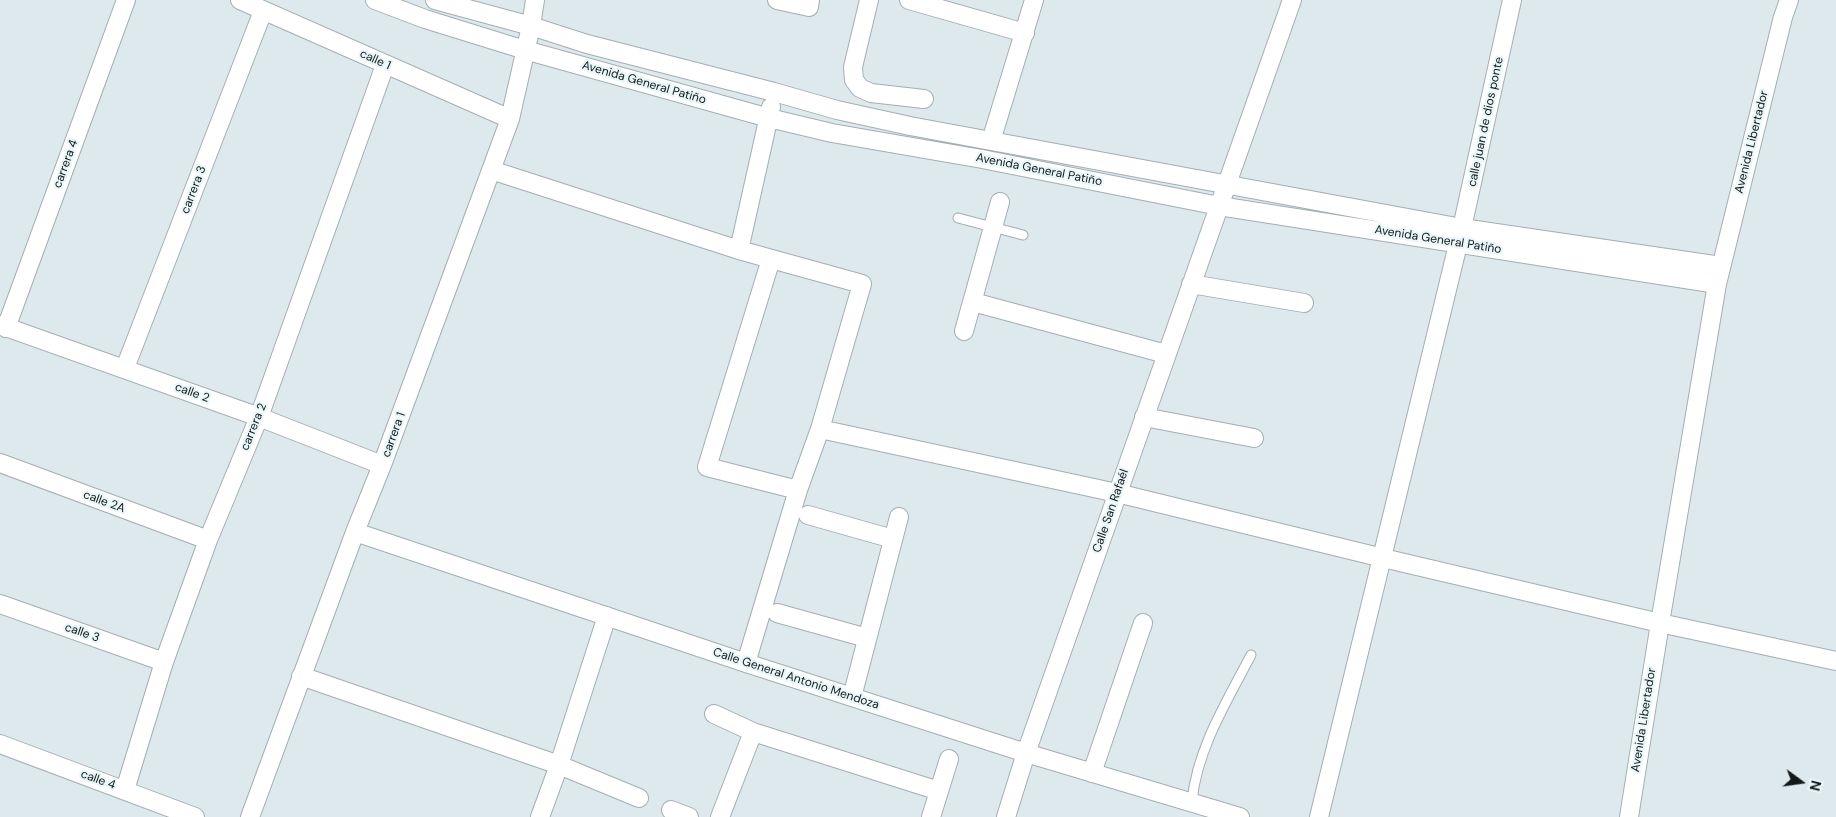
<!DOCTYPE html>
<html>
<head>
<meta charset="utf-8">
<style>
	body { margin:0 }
	#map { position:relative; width:1836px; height:817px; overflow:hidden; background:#dde9ed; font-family:"DM Sans",sans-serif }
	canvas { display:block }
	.north { position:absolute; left:1776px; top:757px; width:50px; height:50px; -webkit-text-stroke:4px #eaf7fa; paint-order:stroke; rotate:104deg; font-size:14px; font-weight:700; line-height:20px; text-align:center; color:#131819 }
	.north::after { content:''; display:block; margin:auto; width:18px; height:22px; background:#131819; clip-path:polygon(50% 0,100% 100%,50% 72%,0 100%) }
</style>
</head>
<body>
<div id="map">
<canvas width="1836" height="817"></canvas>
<div class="north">N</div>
</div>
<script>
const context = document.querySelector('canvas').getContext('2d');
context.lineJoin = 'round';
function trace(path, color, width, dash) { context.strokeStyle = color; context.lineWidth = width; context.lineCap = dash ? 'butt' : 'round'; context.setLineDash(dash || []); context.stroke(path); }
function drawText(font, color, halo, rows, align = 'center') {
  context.font = font + ' "DM Sans",sans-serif'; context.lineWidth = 4.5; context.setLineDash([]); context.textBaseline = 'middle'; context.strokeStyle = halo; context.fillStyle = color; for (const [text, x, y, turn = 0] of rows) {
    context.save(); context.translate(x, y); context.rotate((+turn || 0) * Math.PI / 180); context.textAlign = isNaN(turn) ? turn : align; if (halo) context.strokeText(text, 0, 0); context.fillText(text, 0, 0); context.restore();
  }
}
const service = new Path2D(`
	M958 218 1023 235
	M1192 801C1197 749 1227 701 1251 655`);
const minor = new Path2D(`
	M240 0 510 119
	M375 0 425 19 525 50 769 118 832 133 982 159 1219 206 1717 284
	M435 0 531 26 587 44 774 92 837 110 910 126 1462 228 1721 266
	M777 0 809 7 810 0
	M869 0 853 67 854 80 860 88 871 93 924 99
	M909 0 1025 33
	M991 141 1034 0
	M491 170 739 250 862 284 820 429 798 490 746 663
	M739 250 771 107
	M771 259 707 467 798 490
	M1191 284 1304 303
	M973 302 1166 354
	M0 325 259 417 382 465
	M6 328 126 0
	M964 331 1000 202
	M125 368 263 11
	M1144 417 1254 438
	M820 429 1117 493 1383 558 1660 623 1836 661
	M0 463 208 540
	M808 515 893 539
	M355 532 746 663 1026 753 1240 817
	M0 604 164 662
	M777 613 867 638
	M301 676 559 765 639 798
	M852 697 899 517
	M714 714 753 732
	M0 744 195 817
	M1092 773 1143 623
	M125 790 164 662 208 540 259 417 385 65
	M671 810 689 817
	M250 817 355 532 382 465 510 119 531 26 535 0
	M540 817 559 765 607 616
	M720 817 753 732 939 791
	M931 817 949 759
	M1006 817 1026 753 1292 0
	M1319 817 1462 228 1512 0
	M1629 817 1660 623 1717 284 1783 17 1789 0`);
const streetNames = [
	["calle 1",375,60,24],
	["Avenida General Patiño",644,83,16],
	["calle juan de dios ponte",1486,122,-78],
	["Avenida Libertador",1752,142,-76],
	["carrera 4",66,164,-70],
	["Avenida General Patiño",1039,170,11],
	["carrera 3",194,190,-69],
	["Avenida General Patiño",1438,240,9],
	["calle 2",192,393,20],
	["carrera 2",254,427,-68],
	["carrera 1",394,435,-70],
	["calle 2A",104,502,20],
	["Calle San Rafaél",1111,511,-71],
	["calle 3",82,633,19],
	["Calle General Antonio Mendoza",796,679,18],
	["Avenida Libertador",1644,720,-81],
	["calle 4",98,780,20]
];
trace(service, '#a3afb3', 11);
trace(minor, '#a3afb3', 20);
trace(service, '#fff', 9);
trace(minor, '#fff', 18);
drawText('12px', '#131819', '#eaf7fa', streetNames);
</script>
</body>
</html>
